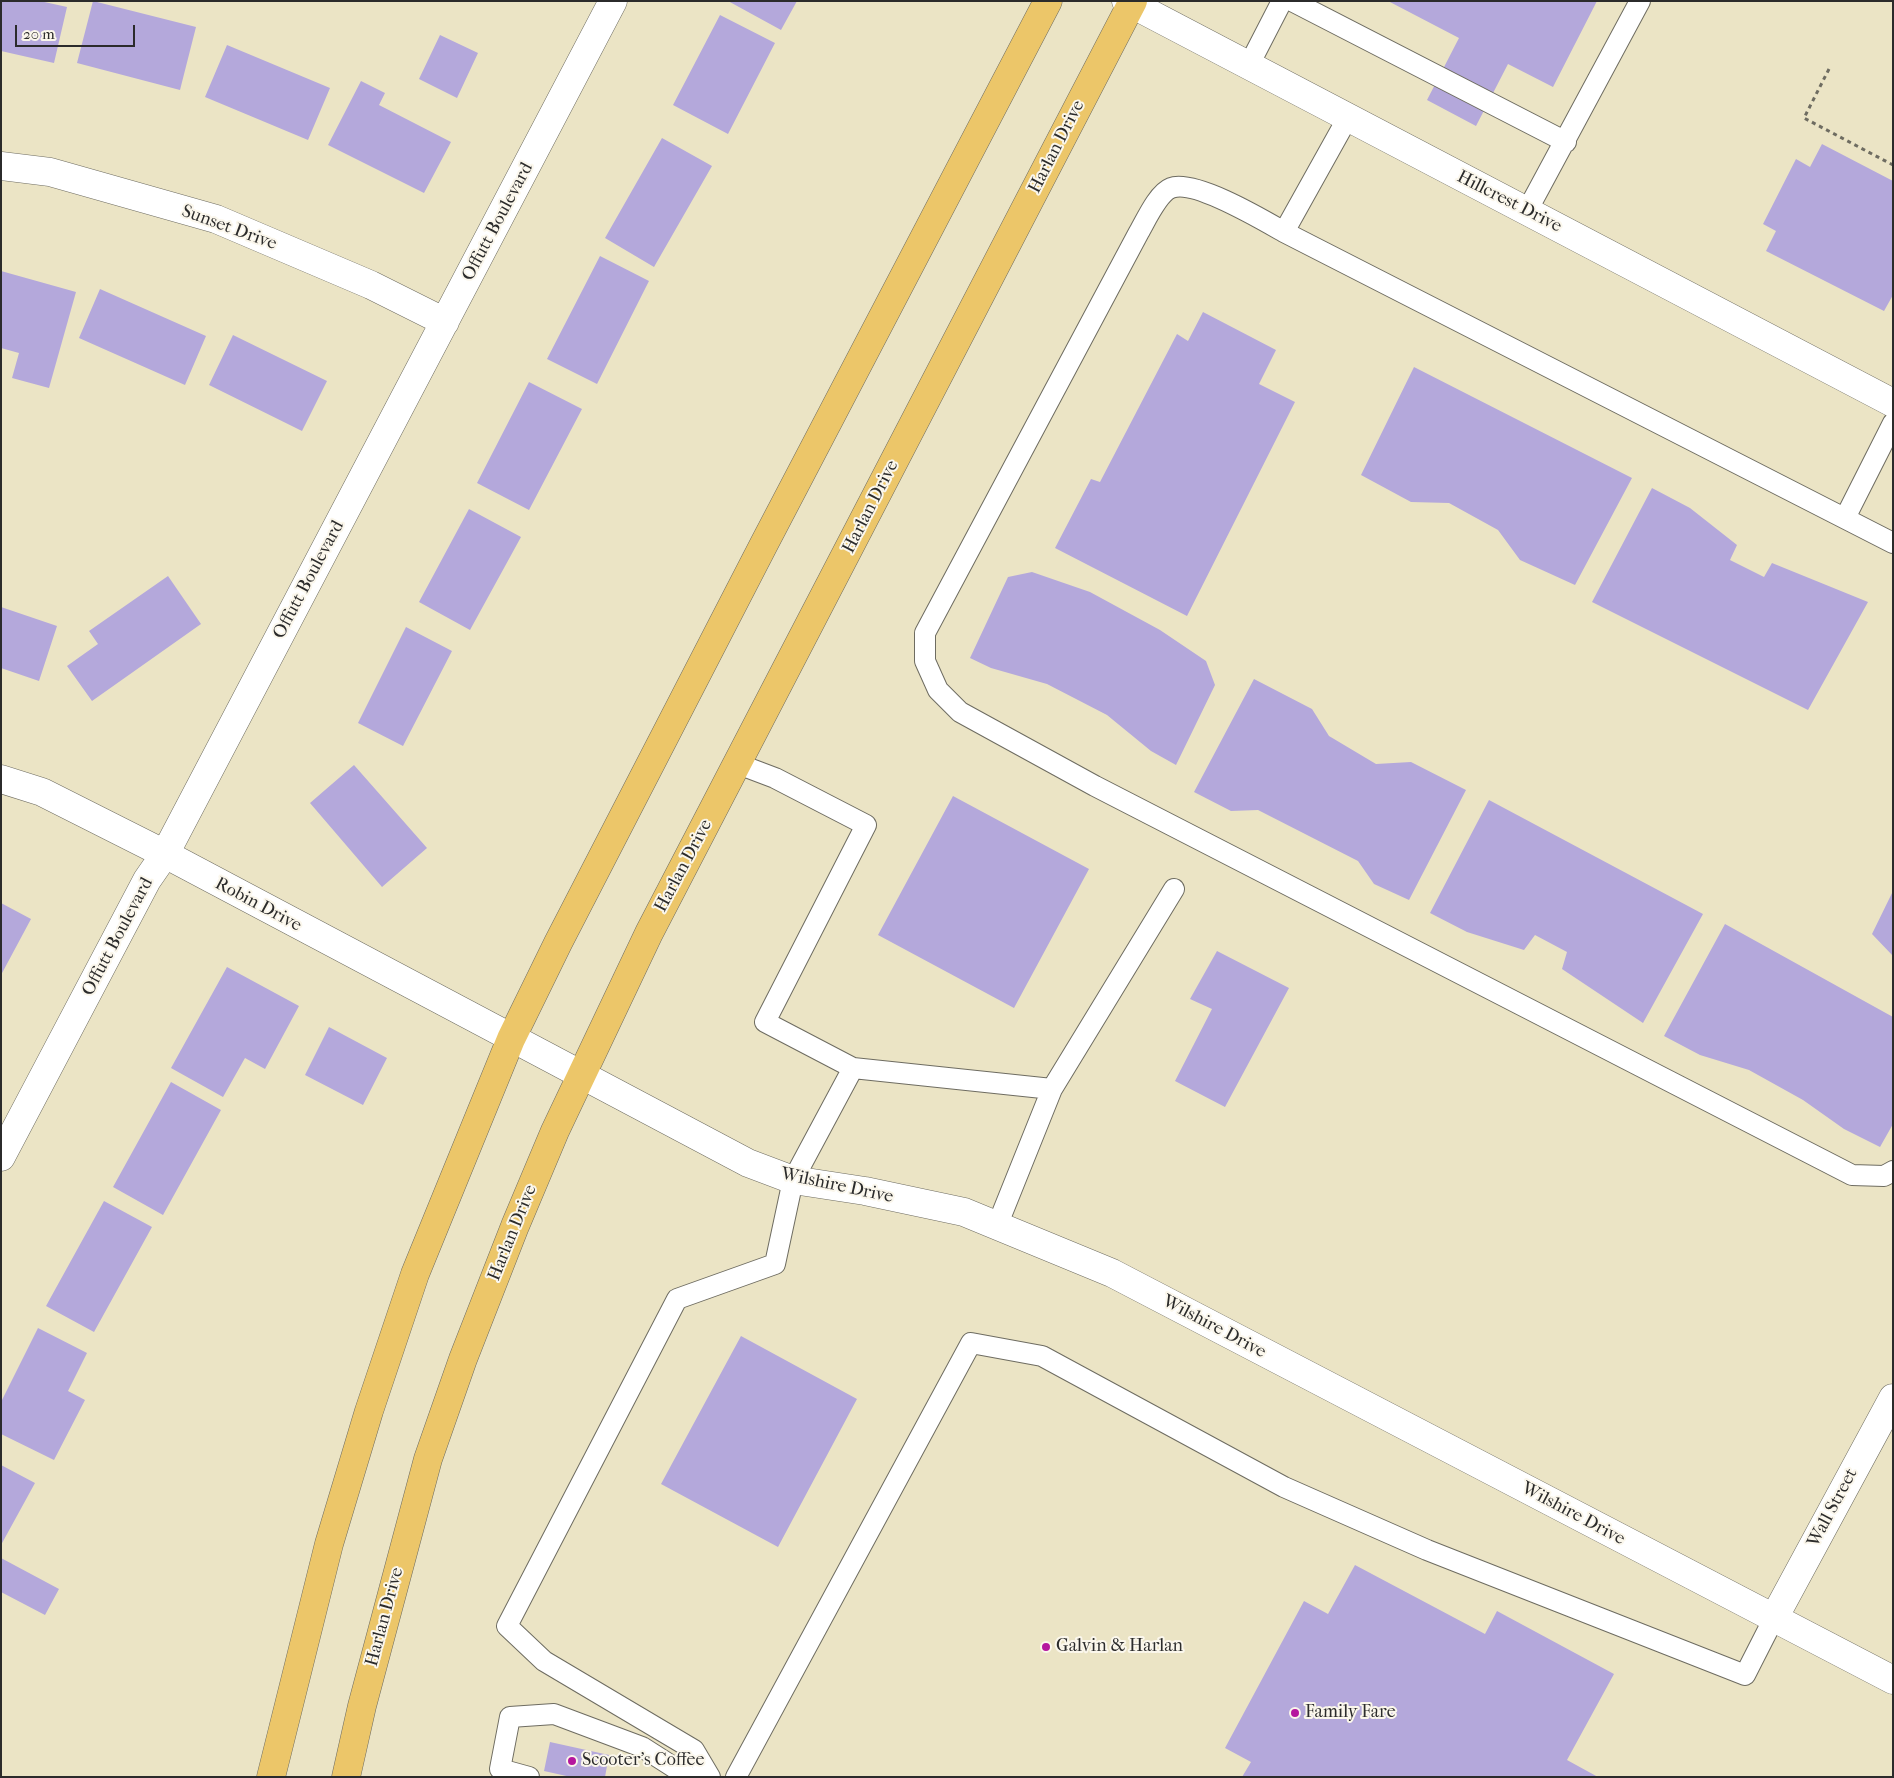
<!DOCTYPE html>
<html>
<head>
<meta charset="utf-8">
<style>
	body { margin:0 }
	#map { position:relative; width:1894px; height:1778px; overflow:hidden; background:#ebe4c5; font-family:"IM FELL French Canon",serif }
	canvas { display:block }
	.frame { position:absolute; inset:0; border:2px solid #2b2b2b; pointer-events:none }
	.scale { position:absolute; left:15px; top:25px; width:120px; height:22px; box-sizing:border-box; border:2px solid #2b2b2b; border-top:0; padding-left:6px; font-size:15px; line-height:18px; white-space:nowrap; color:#2b2b2b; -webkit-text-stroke:4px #fbf7ec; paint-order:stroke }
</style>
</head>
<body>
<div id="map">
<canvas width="1894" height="1778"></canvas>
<div class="frame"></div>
<div class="scale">20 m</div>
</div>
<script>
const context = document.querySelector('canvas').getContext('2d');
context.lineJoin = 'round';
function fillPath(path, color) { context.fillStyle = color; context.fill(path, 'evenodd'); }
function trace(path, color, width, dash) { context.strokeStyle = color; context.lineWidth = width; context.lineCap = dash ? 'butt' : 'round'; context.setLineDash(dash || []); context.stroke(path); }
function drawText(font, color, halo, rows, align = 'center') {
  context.font = font + ' "IM FELL French Canon",serif'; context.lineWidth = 4; context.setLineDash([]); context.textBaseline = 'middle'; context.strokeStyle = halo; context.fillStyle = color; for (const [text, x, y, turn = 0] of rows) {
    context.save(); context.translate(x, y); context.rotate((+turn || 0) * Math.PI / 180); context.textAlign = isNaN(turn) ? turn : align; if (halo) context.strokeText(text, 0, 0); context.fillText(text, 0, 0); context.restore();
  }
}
const building = new Path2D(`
	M1 1H40L67 7 54 63 1 51Z
	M93 1 196 27 180 90 77 63Z
	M728 1H797L781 30Z
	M1388 1H1597L1553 87 1508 64 1476 126 1427 100 1459 38Z
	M720 15 775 43 728 134 673 105Z
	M440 35 478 53 457 98 419 79Z
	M227 45 330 88 308 140 205 97Z
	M361 81 385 93 379 105 451 142 424 193 328 145Z
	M662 138 712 166 654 267 605 238Z
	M1822 144 1893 181V295L1884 311 1766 251 1776 231 1763 224 1796 159 1810 167Z
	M600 256 649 281 597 384 547 359Z
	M1 271 76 292 49 388 12 378 19 353 1 348Z
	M100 289 206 336 185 385 79 338Z
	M1203 312 1276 350 1259 384 1295 402 1187 616 1055 548 1091 479 1100 482 1177 334 1188 341Z
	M233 335 327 381 302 431 209 385Z
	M1414 367 1632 478 1575 585 1520 560 1498 530 1449 503 1411 502 1361 475Z
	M529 382 582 409 529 510 477 483Z
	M1652 488 1690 508 1737 545 1730 560 1764 577 1772 563 1868 602 1808 710 1592 602Z
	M469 509 521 537 470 630 419 602Z
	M1032 572 1090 592 1160 630 1206 661 1215 685 1176 765 1151 751 1107 715 1047 684 991 668 970 658 1008 577Z
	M168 576 201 624 92 701 67 666 98 644 89 631Z
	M1 607 57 626 39 681 1 668Z
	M406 627 452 651 403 746 358 723Z
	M1254 679 1312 709 1329 736 1376 764 1411 762 1466 790 1409 900 1374 884 1358 861 1258 810 1231 811 1194 792Z
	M354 765 427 848 382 887 310 803Z
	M953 796 1089 869 1014 1008 878 935Z
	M1489 800 1703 914 1643 1023 1562 969 1567 952 1535 935 1524 950 1467 932 1430 913Z
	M1893 891V956L1872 934Z
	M1 903 31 919 1 975Z
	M1725 924 1893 1017V1124L1880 1147 1844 1129 1803 1100 1749 1070 1700 1055 1664 1036Z
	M1217 951 1289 988 1225 1107 1175 1081 1212 1009 1190 999Z
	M227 967 299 1006 265 1069 245 1058 223 1097 171 1068Z
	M329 1027 387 1058 363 1105 305 1075Z
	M171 1082 221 1110 163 1215 113 1187Z
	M104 1201 152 1227 94 1332 46 1306Z
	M38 1328 87 1353 68 1391 85 1400 54 1460 1 1434V1402Z
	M741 1336 857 1399 778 1547 661 1484Z
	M1 1465 35 1483 1 1545Z
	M1 1558 59 1589 45 1615 1 1592Z
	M1355 1565 1485 1634 1497 1611 1614 1674 1567 1760 1598 1777H1242L1251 1762 1225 1748 1304 1601 1328 1614Z
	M550 1742 609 1755 605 1777H571L544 1771Z`);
const path = new Path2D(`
	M1829 69 1804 118 1893 165`);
const service = new Path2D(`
	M1292 1 1566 142
	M1249 65 1282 1
	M1527 211 1640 1
	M1284 232 1347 119
	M1845 518 1893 423
	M1893 543 1284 232C1263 220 1194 179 1171 188 1158 193 1146 220 1139 232L925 633V661L938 690 960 712 1095 786 1852 1175 1884 1176 1893 1171
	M853 1068 1052 1089 997 1226
	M1052 1089 1174 889
	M529 1777 500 1769 510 1717 554 1714 642 1747 689 1777
	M710 1777 694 1750 544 1661 507 1626 677 1299 775 1264 793 1180 853 1068 765 1022 866 825 775 778 738 764
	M736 1777 971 1343 1042 1356 1284 1487 1427 1550 1745 1675 1774 1618`);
const minor = new Path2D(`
	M1126 1 1893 403
	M1 166 50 172 216 219 371 285 445 322
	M1 779 42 792 165 854 748 1163 793 1180 865 1191 964 1212 1112 1273 1893 1680
	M1 1157 147 880 165 854 613 1
	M1774 1618 1893 1398`);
const primary = new Path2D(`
	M271 1777 329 1544 369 1411 415 1274 511 1039 558 943 764 544 1048 1
	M346 1777 362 1706 428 1459 463 1359 515 1226 555 1131 649 933 1133 1`);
const markers = [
	[1046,1647,5,"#b5179e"],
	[1295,1713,5,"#b5179e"],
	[572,1761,5,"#b5179e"]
];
const streetNames = [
	["Harlan Drive",1057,147,-63],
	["Hillcrest Drive",1509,202,27],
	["Offutt Boulevard",498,222,-62],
	["Sunset Drive",229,228,20],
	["Harlan Drive",871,507,-63],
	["Offutt Boulevard",309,580,-62],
	["Harlan Drive",684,866,-62],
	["Robin Drive",258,905,28],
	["Offutt Boulevard",118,937,-62],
	["Wilshire Drive",837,1186,12],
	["Harlan Drive",513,1233,-68],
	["Wilshire Drive",1214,1327,28],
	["Wall Street",1833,1508,-62],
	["Wilshire Drive",1573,1514,28],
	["Harlan Drive",385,1617,-75]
];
const poiNames = [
	["Galvin & Harlan",1056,1647],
	["Family Fare",1305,1713],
	["Scooter's Coffee",582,1761]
];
fillPath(building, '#b4a8db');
trace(service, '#6e6c61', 22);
trace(minor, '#6e6c61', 29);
trace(primary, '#6e6c61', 29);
trace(path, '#6e6c61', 3, [4, 4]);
trace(service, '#fff', 20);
trace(minor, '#fff', 28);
trace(primary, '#ecc669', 28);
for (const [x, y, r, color] of markers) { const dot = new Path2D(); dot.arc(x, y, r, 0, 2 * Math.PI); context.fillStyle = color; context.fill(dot); trace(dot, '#fbf7ec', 2); }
drawText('18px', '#2b2b2b', '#fbf7ec', streetNames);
drawText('18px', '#2b2b2b', '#fbf7ec', poiNames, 'left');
</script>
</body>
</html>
